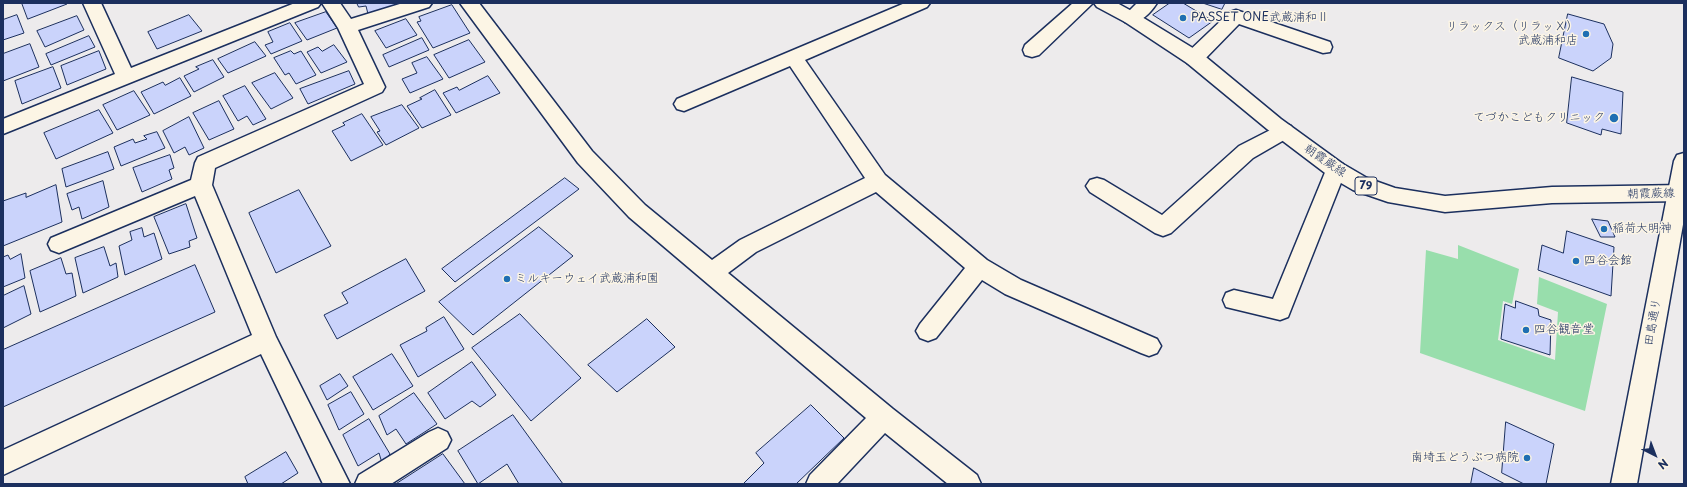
<!DOCTYPE html>
<html>
<head>
<meta charset="utf-8">
<style>
	body { margin:0 }
	#map { position:relative; width:1687px; height:487px; overflow:hidden; background:#edebec; font-family:"Playpen Sans",sans-serif }
	canvas { display:block }
	.frame { position:absolute; inset:0; border:4px solid #1b2f5e; pointer-events:none }
	.north { position:absolute; left:1635px; top:435px; width:40px; height:40px; -webkit-text-stroke:3px #fcf5e5; paint-order:stroke; rotate:138deg; font-size:11px; font-weight:700; line-height:16px; text-align:center; color:#1b2f5e }
	.north::after { content:''; display:block; margin:auto; width:14px; height:18px; background:#1b2f5e; clip-path:polygon(50% 0,100% 100%,50% 72%,0 100%) }
</style>
</head>
<body>
<div id="map">
<canvas width="1687" height="487"></canvas>
<div class="frame"></div>
<div class="north">N</div>
</div>
<script>
const context = document.querySelector('canvas').getContext('2d');
context.lineJoin = 'round';
function fillPath(path, color) { context.fillStyle = color; context.fill(path, 'evenodd'); }
function trace(path, color, width, dash) { context.strokeStyle = color; context.lineWidth = width; context.lineCap = dash ? 'butt' : 'round'; context.setLineDash(dash || []); context.stroke(path); }
function drawText(font, color, halo, rows, align = 'center') {
  context.font = font + ' "Playpen Sans","Klee One",sans-serif'; context.lineWidth = 3; context.setLineDash([]); context.textBaseline = 'middle'; context.strokeStyle = halo; context.fillStyle = color; for (const [text, x, y, turn = 0] of rows) {
    context.save(); context.translate(x, y); context.rotate((+turn || 0) * Math.PI / 180); context.textAlign = isNaN(turn) ? turn : align; if (halo) context.strokeText(text, 0, 0); context.fillText(text, 0, 0); context.restore();
  }
}
const green = new Path2D(`
	M1458 245 1519 269 1512 304 1503 301 1498 340 1555 360 1558 312 1537 304 1539 277 1607 304 1585 411 1420 353 1426 250 1458 259Z`);
const building = new Path2D(`
	M22 3H67V4L28 19Z
	M357 3H399V5L368 14 366 6 359 7Z
	M1170 3H1183L1213 21 1189 38 1153 15Z
	M1203 3H1225L1222 9Z
	M452 5 470 33 433 48 417 22 421 21 419 17Z
	M326 12 337 28 307 40 295 23Z
	M1568 14 1604 24 1613 44 1611 58 1593 71 1559 58Z
	M17 15 24 33 3 40V20Z
	M189 15 202 31 157 49 148 32Z
	M77 16 84 30 45 47 37 31Z
	M406 19 417 35 386 48 375 31Z
	M290 23 302 41 271 54 265 45 273 42 268 32Z
	M89 36 95 47 51 65 46 54Z
	M422 38 429 50 389 67 383 55Z
	M469 40 485 62 449 78 434 55Z
	M255 42 266 56 228 73 218 59Z
	M30 44 39 67 3 81V54Z
	M334 45 347 62 321 73 307 52 318 47 322 51Z
	M99 51 106 69 67 85 61 66Z
	M291 51 294 54 301 51 316 75 296 84 289 73 285 75 274 58Z
	M427 57 443 79 410 93 402 79 417 73 412 63Z
	M213 60 224 77 194 92 184 76 199 69 196 67Z
	M53 67 61 88 22 104 15 81Z
	M349 71 355 84 308 104 300 89Z
	M275 73 293 98 271 109 252 83Z
	M488 76 500 93 456 113 443 93 457 87 459 90Z
	M1572 77 1623 92 1621 134 1602 129 1601 135 1567 123Z
	M180 78 191 96 154 114 141 92 163 82 165 85Z
	M245 86 266 119 253 125 247 116 238 121 223 96Z
	M435 90 451 115 422 128 407 106 422 99 420 98Z
	M134 91 150 115 117 130 103 105Z
	M219 101 234 129 209 140 193 113Z
	M402 105 419 128 386 145 377 132 380 131 371 117Z
	M99 110 113 133 56 159 44 133Z
	M362 114 383 145 351 161 332 131 345 125 343 123Z
	M189 117 204 148 189 155 185 147 174 153 163 131Z
	M157 132 165 148 121 166 114 147 133 139 135 143 147 139 144 136Z
	M108 152 114 169 66 187 62 169Z
	M170 155 174 168 169 170 172 179 142 192 133 168Z
	M565 178 579 189 455 282 442 269Z
	M103 181 109 207 82 219 79 207 72 210 67 194Z
	M56 185 62 222 3 246V201L26 193V197Z
	M299 190 331 246 276 273 249 213Z
	M186 204 197 238 189 241 190 247 169 254 154 217Z
	M1592 219 1608 221 1615 237H1601Z
	M539 227 573 256 473 335 439 302Z
	M142 228 144 237 154 233 162 259 125 275 119 246 132 240 130 232Z
	M1567 231 1614 247 1611 296 1538 270 1542 245 1563 253Z
	M104 247 110 266 116 263 118 277 83 293 75 258Z
	M21 254 25 278 3 287V257L8 255 10 259Z
	M61 258 66 274 72 273 76 296 40 312 30 271Z
	M406 259 425 291 337 339 324 315 348 303 342 293Z
	M195 265 215 312 3 407V350Z
	M24 286 31 314 3 328V296Z
	M1516 301 1538 309 1539 316 1551 320 1550 355 1501 339 1505 304 1515 308Z
	M520 314 581 378 531 421 472 348Z
	M444 317 464 349 418 377 400 345 427 331 426 328Z
	M647 319 675 347 617 392 588 365Z
	M392 354 413 386 373 410 353 377Z
	M472 362 496 395 480 407 472 401 445 419 428 393Z
	M340 374 348 386 327 400 320 386Z
	M351 392 364 414 339 430 328 405Z
	M414 393 437 424 406 444 396 429 387 435 379 416Z
	M811 405 844 438 796 484H743L764 463 756 453Z
	M513 415 563 484H519L507 464 478 484 458 451Z
	M369 419 390 454 382 463 379 453 358 466 343 435Z
	M1506 422 1554 444 1546 484H1524L1502 473Z
	M286 452 298 473 281 484H248L245 477Z
	M443 454 465 484H396Z
	M1474 468 1505 484H1471Z`);
const minor = new Path2D(`
	M83 3H101L131 68 295 3H321L318 7 3 134V119L115 74Z
	M322 3H340L351 19 403 3H432L429 7 358 30 385 87 382 92 215 168 212 185 276 337 350 484H323L261 354 3 475V450L252 335 195 196 59 253 51 250 48 244 51 238 191 180 195 163 198 157 364 84 338 28Z
	M460 3H479L592 151 645 205 712 260 740 240 865 178 790 66 684 111 677 109 674 104 677 99 905 3H930L927 7 805 60 885 175 987 260 1021 280 1157 339 1161 346 1157 353 1149 356 1141 353 1005 294 982 280 936 338 928 341 920 338 916 331 920 324 965 268 876 192 756 252 728 273 893 409 977 475 981 484H948L885 433 837 484H806L810 475 866 418 629 217 578 163Z
	M1073 3H1093L1039 55 1032 57 1025 55 1023 50 1025 45Z
	M1137 3H1157C1150 14 1138 26 1125 22L1122 18Z
	M1236 10 1330 42 1332 47 1330 52 1323 53 1239 24 1201 63 1194 65 1187 63 1185 58 1187 53 1230 12Z
	M1284 123 1291 126 1294 131 1291 136 1253 158 1171 233 1163 236 1155 233 1090 192 1086 186 1090 180 1097 178 1104 180 1162 215 1239 146Z
	M1684 153V219L1637 484H1611L1674 161 1677 155Z
	M1336 162 1343 164 1346 170 1288 317 1280 320 1226 307 1223 300 1226 293 1234 290 1273 299 1326 170 1329 164Z
	M438 428 447 432 451 440 447 448 391 484H355L359 475 429 432Z`);
const major = new Path2D(`
	M1094 3H1117L1137 14 1201 53 1281 119 1343 164 1367 178 1395 188 1445 196 1552 187 1684 185V201L1552 203 1445 212 1388 202 1353 190 1329 176 1267 129 1187 63 1125 22 1097 7Z`);
const markers = [
	[1183,18,4,"#1f6fb2"],
	[1586,34,4,"#1f6fb2"],
	[1614,118,5,"#1f6fb2"],
	[1604,229,4,"#1f6fb2"],
	[1576,261,4,"#1f6fb2"],
	[507,279,4,"#1f6fb2"],
	[1526,330,4,"#1f6fb2"],
	[1527,458,4,"#1f6fb2"]
];
const shields = [
	[1366,186,22]
];
const shieldNames = [
	["79",1366,186]
];
const poiNames = [
	["PASSET ONE武蔵浦和Ⅱ",1191,18],
	["リラックス（リラッＸ）",1578,27,"right"],
	["武蔵浦和店",1578,41,"right"],
	["てづかこどもクリニック",1605,118,"right"],
	["稲荷大明神",1612,229],
	["四谷会館",1584,261],
	["ミルキーウェイ武蔵浦和園",515,279],
	["四谷観音堂",1534,330],
	["南埼玉どうぶつ病院",1519,458,"right"]
];
const streetNames = [
	["朝霞蕨線",1325,161,34],
	["朝霞蕨線",1651,194,-1],
	["田島通り",1653,322,-80]
];
fillPath(green, '#98deac');
fillPath(building, '#cad3fb');
trace(building, '#1b2f5e', 1);
trace(minor, '#1b2f5e', 3);
trace(major, '#1b2f5e', 3);
fillPath(minor, '#fcf5e5');
fillPath(major, '#fcf5e5');
for (const [x, y, r, color] of markers) { const dot = new Path2D(); dot.arc(x, y, r, 0, 2 * Math.PI); context.fillStyle = color; context.fill(dot); trace(dot, '#fcf5e5', 1.5); }
for (const [x, y, w] of shields) { const box = new Path2D(); box.roundRect(x - w / 2, y - 9, w, 18, 3); context.fillStyle = '#fcf5e5'; context.fill(box); trace(box, '#1b2f5e', 1); }
drawText('bold 11px', '#1b2f5e', null, shieldNames);
drawText('12px', '#1b2f5e', '#fcf5e5', poiNames, 'left');
drawText('12px', '#1b2f5e', '#fcf5e5', streetNames);
</script>
</body>
</html>
